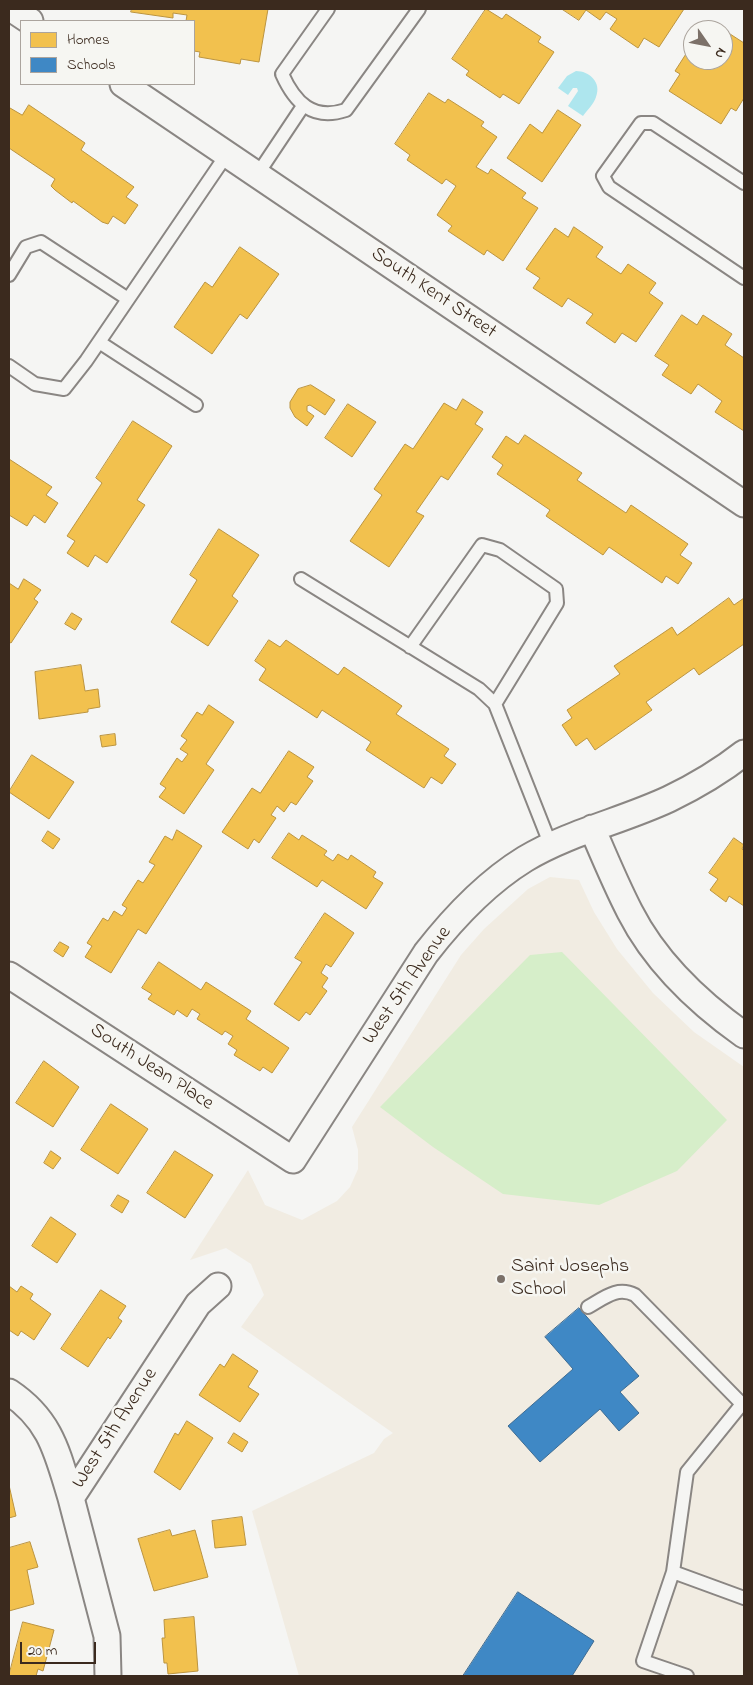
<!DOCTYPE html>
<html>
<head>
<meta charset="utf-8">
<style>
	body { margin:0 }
	#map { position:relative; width:753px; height:1685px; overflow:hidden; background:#f5f5f3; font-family:"Indie Flower",sans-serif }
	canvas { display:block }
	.frame { position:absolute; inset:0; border:10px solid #3b2a1e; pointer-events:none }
	.legend { position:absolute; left:20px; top:20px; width:175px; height:65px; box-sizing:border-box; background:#f6f6f2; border:1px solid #aba49d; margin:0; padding:6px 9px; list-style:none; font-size:15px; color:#3b2a1e }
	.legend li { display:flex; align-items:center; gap:10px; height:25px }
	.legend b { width:25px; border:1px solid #aba49d }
	.north { position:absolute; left:683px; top:20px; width:50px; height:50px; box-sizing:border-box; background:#f6f6f2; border:1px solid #aba49d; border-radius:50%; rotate:123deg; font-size:14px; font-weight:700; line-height:20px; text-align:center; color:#3b2a1e }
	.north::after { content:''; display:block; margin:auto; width:18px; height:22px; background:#7c7169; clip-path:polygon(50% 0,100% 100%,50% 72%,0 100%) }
	.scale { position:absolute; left:20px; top:1642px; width:76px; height:22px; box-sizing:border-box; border:2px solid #3b2a1e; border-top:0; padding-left:6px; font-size:15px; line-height:18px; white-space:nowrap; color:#3b2a1e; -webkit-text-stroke:4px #f6f6f2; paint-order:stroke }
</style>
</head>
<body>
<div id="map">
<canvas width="753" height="1685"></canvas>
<div class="frame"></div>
<ul class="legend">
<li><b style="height:14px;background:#f2c14e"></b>Homes</li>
<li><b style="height:14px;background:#3f88c5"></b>Schools</li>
</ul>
<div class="north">N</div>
<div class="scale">20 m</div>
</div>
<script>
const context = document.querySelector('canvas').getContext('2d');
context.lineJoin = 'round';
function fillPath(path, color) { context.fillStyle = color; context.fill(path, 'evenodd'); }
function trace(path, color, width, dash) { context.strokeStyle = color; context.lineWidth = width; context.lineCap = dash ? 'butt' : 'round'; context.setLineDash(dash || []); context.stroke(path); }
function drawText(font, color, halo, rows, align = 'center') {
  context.font = font + ' "Indie Flower",sans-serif'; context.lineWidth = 5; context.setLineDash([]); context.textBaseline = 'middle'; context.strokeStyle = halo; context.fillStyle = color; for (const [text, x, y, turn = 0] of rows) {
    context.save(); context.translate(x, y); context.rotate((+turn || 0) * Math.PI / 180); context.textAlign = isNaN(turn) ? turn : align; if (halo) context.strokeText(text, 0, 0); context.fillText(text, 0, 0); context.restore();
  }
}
const built = new Path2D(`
	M550 877 579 880 594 912 617 949 653 993 694 1032 744 1067V1676H299L252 1511 374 1453 384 1439 393 1433 241 1327 264 1295 251 1264 226 1248 190 1260 248 1170 265 1205 302 1220 337 1201 350 1187 358 1169V1150L352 1127 461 955 484 929 528 889Z`);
const green = new Path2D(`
	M562 952 727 1120 677 1171 599 1205 503 1194 433 1147 380 1107 530 955Z`);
const water = new Path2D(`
	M576 71C589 71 602 82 596 97 594 104 587 110 583 116L568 106 578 91 577 88H573L568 95 558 88 567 76Z`);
const homes = new Path2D(`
	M132 9H268L259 62 241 59 240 64 199 57 200 52 194 51V21H186L187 15 173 13V18L131 12Z
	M486 9 502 19 506 14 541 37 538 42 554 52 519 104 503 94 500 98 466 75 469 71 452 59Z
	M562 9H684L659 47 644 38 638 48 610 29 617 19 606 12 600 20 586 10 579 20Z
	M713 23 744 43V98L736 111 731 108 721 124 669 91 680 74 675 71 693 43V60H723V30H708Z
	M429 93 445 103 448 99 484 122 481 126 497 137 476 167 488 174 491 169 526 193 522 198 538 208 503 261 487 250 484 255 448 231 452 226 437 215 456 186 446 179 442 184 407 160 410 155 395 144Z
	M29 105 85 143 81 150 134 187 126 197 138 205 125 224 113 216 108 224 102 222 73 201 72 203 55 190 51 186 55 179 9 148V109L10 108 22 115Z
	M558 110 581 125 542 182 507 158 530 124 542 133Z
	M574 227 603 247 596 257 621 274 628 264 656 283 649 293 663 303 636 342 622 333 615 343 586 323 593 314 568 298 562 307 533 288 540 278 526 269 555 228 568 237Z
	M240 247 279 274 247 319 240 314 212 354 174 327 205 282 212 287Z
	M682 315 697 325 703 315 732 334 725 345 744 358V431L715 412 722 401 698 384 691 394 662 375 669 365 655 356Z
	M311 385 335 400 325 415 310 405 307 406V411L314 416 307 426 295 417 290 408V402L298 389Z
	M463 399 483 412 475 424 483 429 448 480 441 476 416 512 424 516 389 567 350 541 382 495 374 489 405 444 413 449 444 403 456 410Z
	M348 404 376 422 352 457 325 438Z
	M133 421 172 446 137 500 145 505 107 563 95 555 88 567 67 553 75 541 67 536 102 483 96 478Z
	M525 435 582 473 577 480 626 513 631 505 688 544 680 555 692 563 678 584 666 576 662 583 609 547 603 555 546 516 550 510 497 474 503 465 492 457 506 436 518 444Z
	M9 459 52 487 46 495 58 503 45 523 34 515 27 526 9 515Z
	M219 529 259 555 232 596 238 601 208 646 171 622 197 580 190 575Z
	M24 579 41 590 34 599 38 602 11 643 9 642V583L18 589Z
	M729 598 734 605 744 598V644L699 675 694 668 646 702 652 710 595 750 587 738 576 746 562 725 572 718 567 710 620 674 614 666 672 627 677 635Z
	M72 613 82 619 75 630 65 624Z
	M269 640 280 647 286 640 338 675 344 667 402 706 396 714 449 749 444 756 456 764 442 784 431 777 424 788 366 750 371 742 322 710 317 718 259 680 266 669 255 661Z
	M81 665 85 691 98 689 100 707 88 709V712L39 719 35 672Z
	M209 705 234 722 206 764 214 770 184 814 159 797 166 788 160 784 177 758 182 762 188 754 180 749 187 740 181 736 197 712 202 715Z
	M115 734 116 745 102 747 100 736Z
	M289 751 314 767 307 777 313 781 296 805 291 802 284 812 277 806 271 815 276 818 259 843 254 839 248 849 222 832 252 788 260 793Z
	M32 755 74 782 49 819 9 792Z
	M177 830 202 846 146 934 138 929 111 973 85 957 92 946 87 943 103 918 108 921 114 911 122 916 127 908 122 905 138 880 143 883 155 865 149 862 165 836 172 840Z
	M48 831 60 839 53 849 42 841Z
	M289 833 299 840 302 835 327 851 324 855 333 861 338 854 348 860 351 855 376 872 373 877 383 883 366 909 322 880 317 887 272 858Z
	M734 838 744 845 742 849 744 851V906L729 896 726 902 710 890 718 879 709 873Z
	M325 913 354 933 331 967 326 964 321 973 328 978 322 987 327 991 310 1015 306 1012 299 1021 274 1004 302 962 295 958Z
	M60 942 69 947 63 957 54 951Z
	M159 962 201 990 206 982 251 1011 246 1019 289 1048 272 1073 263 1067 260 1071 234 1055 237 1050 228 1044 233 1036 225 1031 222 1035 197 1019 200 1014 192 1009 187 1017 177 1010 174 1015 148 999 152 994 142 988Z
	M44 1061 79 1087 53 1127 16 1103Z
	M111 1104 148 1129 118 1174 81 1150Z
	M51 1151 61 1158 53 1169 44 1163Z
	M175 1151 213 1175 185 1218 147 1193Z
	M118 1195 129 1201 122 1213 111 1206Z
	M51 1217 76 1234 57 1263 32 1246Z
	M9 1286 17 1292 21 1286 33 1294 30 1299 51 1314 34 1340 21 1331 18 1336 9 1330Z
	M101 1290 126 1306 118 1318 122 1321 110 1339 108 1337 88 1367 61 1349Z
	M233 1354 258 1371 248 1387 259 1394 240 1422 199 1395 220 1364 224 1367Z
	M187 1421 213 1438 180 1490 154 1472 175 1433 178 1435Z
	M234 1433 248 1442 242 1452 228 1443Z
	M9 1485 16 1516 9 1518Z
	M242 1517 246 1545 215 1548 212 1521Z
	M170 1530 172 1536 195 1530 208 1577 154 1591 138 1539Z
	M30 1542 38 1567 27 1570 34 1604 9 1611V1548Z
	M194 1617 198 1671 168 1674 167 1663H164L162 1638H165L164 1620Z
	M23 1622 54 1630 43 1671 38 1669 36 1676H9Z`);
const schools = new Path2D(`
	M579 1308 639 1376 620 1392 639 1413 619 1431 600 1409 540 1462 508 1426 573 1369 545 1337Z
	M518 1592 594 1641 572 1676H463Z`);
const service = new Path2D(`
	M328 9 282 74C295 103 313 121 346 110L419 9
	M257 175 303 106
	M744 183 653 123H641L603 176 609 187 744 278
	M9 275 26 247 41 242 128 299
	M99 342 196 405
	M9 366 35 384 64 389 86 361 227 154
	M301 579 479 689 495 704 551 846
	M410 647 482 545 500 550 556 589 557 603 495 704
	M588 1307C604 1298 617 1286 635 1295L742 1404 687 1472 673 1572 643 1661 687 1676
	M673 1572 744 1598`);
const minor = new Path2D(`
	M12 9 30 21
	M123 84 744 504
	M592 828C604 856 616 885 630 912 656 963 699 1003 744 1035
	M9 975 293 1160 426 953C454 917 486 883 525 859 570 832 622 821 669 799 696 786 721 771 744 753
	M9 1392C51 1420 57 1452 71 1498
	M108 1676 107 1636 71 1498 198 1304 218 1286`);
const markers = [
	[501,1279,5,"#7c7169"]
];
const streetNames = [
	["South Kent Street",433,294,34],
	["West 5th Avenue",408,986,-55],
	["South Jean Place",151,1068,33],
	["West 5th Avenue",116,1429,-57]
];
const poiNames = [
	["Saint Josephs",511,1268],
	["School",511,1291]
];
fillPath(built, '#f1ece2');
fillPath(green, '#d6eec9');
fillPath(water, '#aee6ee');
fillPath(homes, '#f2c14e');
trace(homes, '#bb9440', 1);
fillPath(schools, '#3f88c5');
trace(schools, '#3e6c93', 1);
trace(service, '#8a8683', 16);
trace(minor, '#8a8683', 29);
trace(service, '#f5f5f3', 12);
trace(minor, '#f5f5f3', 25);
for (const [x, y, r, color] of markers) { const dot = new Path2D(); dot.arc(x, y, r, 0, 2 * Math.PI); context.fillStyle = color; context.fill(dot); trace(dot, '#f6f6f2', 2); }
drawText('20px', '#3b2a1e', '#f6f6f2', streetNames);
drawText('20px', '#3b2a1e', '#f6f6f2', poiNames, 'left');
</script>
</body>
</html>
